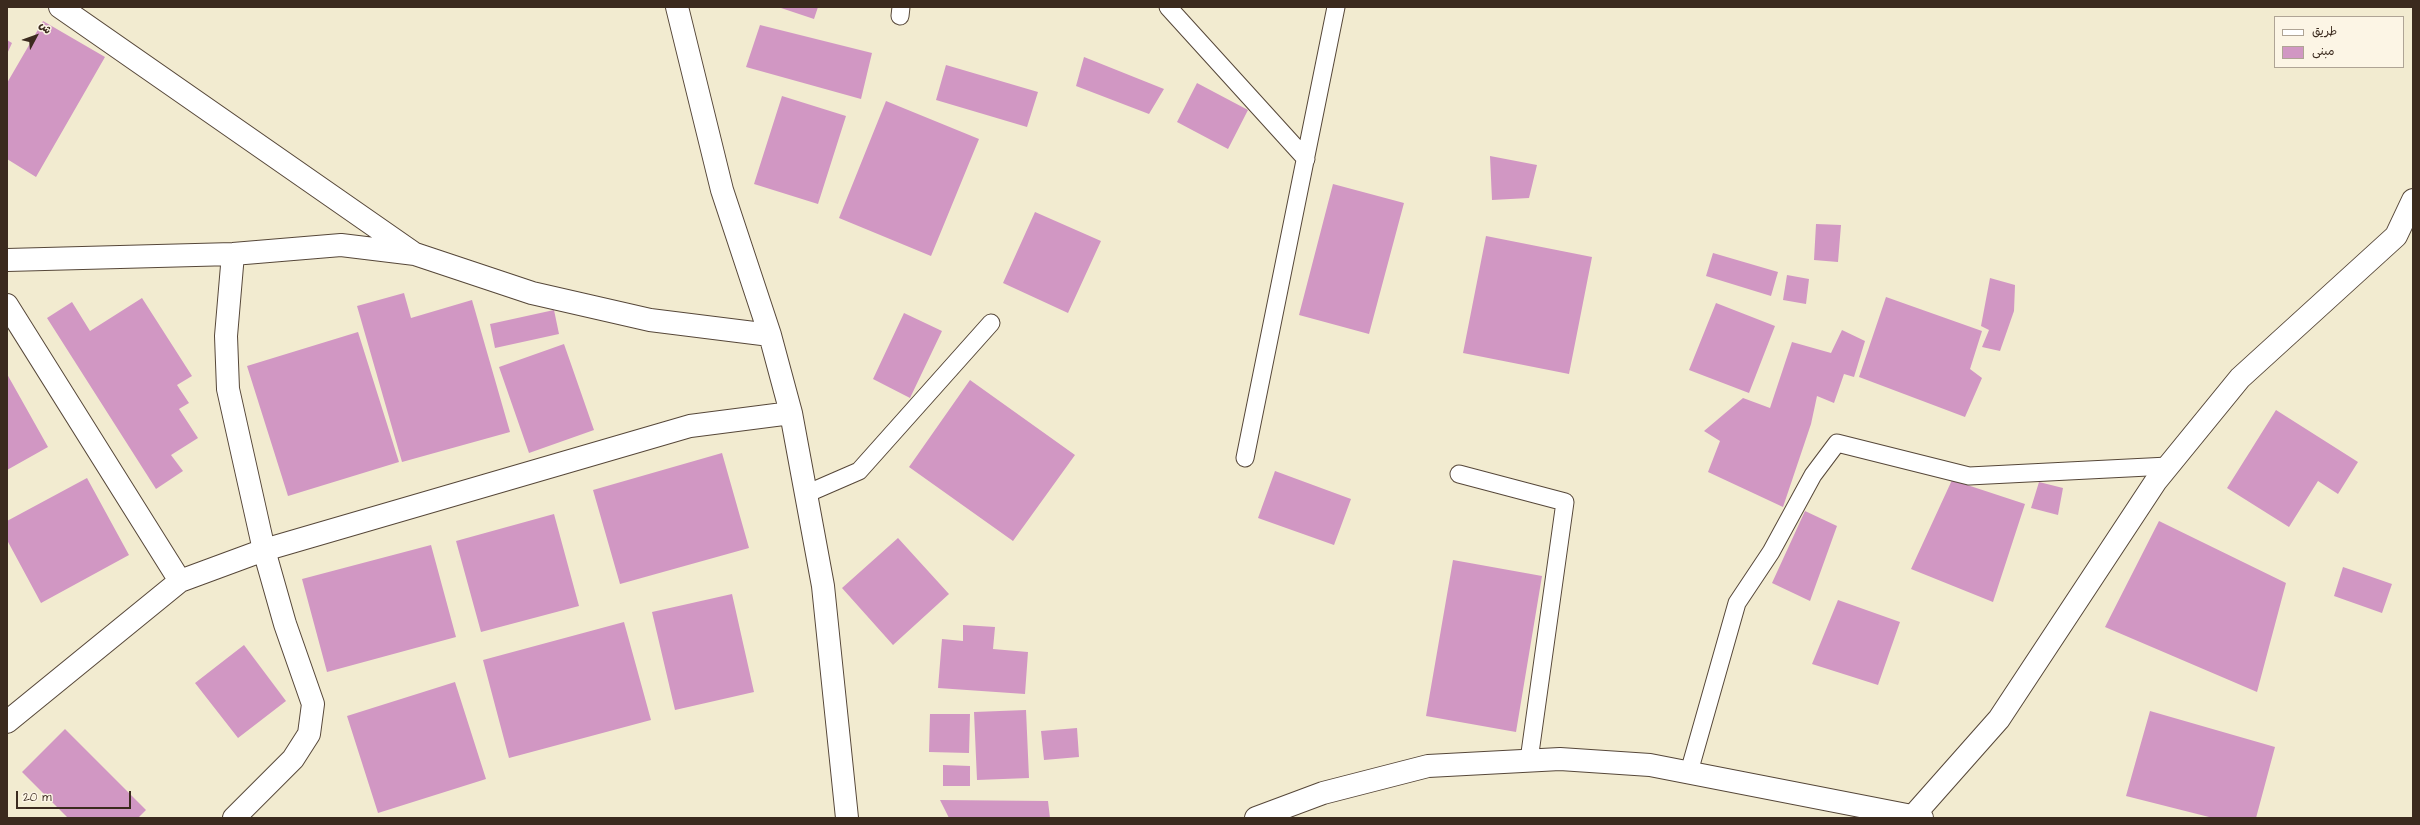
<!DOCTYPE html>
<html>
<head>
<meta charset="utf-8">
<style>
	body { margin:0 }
	#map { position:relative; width:2420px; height:825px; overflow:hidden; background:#f2ebd0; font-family:"Architects Daughter","Playpen Sans Arabic",sans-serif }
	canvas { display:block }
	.frame { position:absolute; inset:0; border:8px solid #3b2a1e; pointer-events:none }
	.legend { position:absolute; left:2274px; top:16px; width:130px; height:52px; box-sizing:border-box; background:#fcf5e5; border:1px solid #afa495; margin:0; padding:5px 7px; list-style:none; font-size:12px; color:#3b2a1e }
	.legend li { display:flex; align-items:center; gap:8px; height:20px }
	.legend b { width:20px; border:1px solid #afa495 }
	.north { position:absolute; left:16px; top:16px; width:40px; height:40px; -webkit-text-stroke:3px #fcf5e5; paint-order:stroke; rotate:49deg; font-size:11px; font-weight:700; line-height:16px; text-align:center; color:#3b2a1e }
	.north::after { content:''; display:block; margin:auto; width:14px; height:18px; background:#3b2a1e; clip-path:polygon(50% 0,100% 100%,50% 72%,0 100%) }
	.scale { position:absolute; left:16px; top:791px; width:115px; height:18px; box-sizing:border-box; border:2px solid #3b2a1e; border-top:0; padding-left:5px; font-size:12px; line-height:14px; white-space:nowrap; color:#3b2a1e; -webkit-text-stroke:3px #fcf5e5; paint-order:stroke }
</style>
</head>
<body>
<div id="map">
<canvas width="2420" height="825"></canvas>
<div class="frame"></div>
<ul class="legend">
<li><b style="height:5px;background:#fff"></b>طريق</li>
<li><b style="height:11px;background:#d197c3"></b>مبنى</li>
</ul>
<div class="north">ش</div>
<div class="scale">20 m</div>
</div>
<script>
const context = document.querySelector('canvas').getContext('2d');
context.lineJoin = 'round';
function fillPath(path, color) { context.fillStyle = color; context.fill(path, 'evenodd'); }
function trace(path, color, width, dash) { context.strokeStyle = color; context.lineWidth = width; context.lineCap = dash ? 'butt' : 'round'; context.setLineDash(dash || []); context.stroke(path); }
const building = new Path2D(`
	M778 7H818L814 19Z
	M43 21 105 57 36 177 7 159V83Z
	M760 25 872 53 861 99 746 67Z
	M7 40 12 43 7 54Z
	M1084 57 1164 89 1149 114 1076 86Z
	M946 65 1038 92 1027 127 936 100Z
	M1197 83 1248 110 1228 149 1177 122Z
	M782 96 846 116 818 204 754 184Z
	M886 101 979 139 931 256 839 218Z
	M1490 156 1537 165 1529 198 1492 200Z
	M1333 184 1404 203 1369 334 1299 315Z
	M1035 212 1101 241 1068 313 1003 283Z
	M1816 224 1841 225 1838 262 1814 260Z
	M1486 236 1592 257 1569 374 1463 353Z
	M1713 253 1778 272 1771 296 1706 276Z
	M1787 275 1809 279 1806 304 1783 300Z
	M1990 278 2015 285 2014 311 2000 351 1982 347 1989 330 1981 326Z
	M404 293 411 318 472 300 510 432 402 462 357 306Z
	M1886 297 1982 331 1970 369 1982 378 1965 417 1859 377Z
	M142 298 192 376 177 385 189 403 179 409 198 438 171 455 183 471 156 489 47 318 72 302 90 331Z
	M1716 303 1775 326 1749 393 1689 370Z
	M554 310 559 334 495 348 490 324Z
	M904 313 942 331 910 398 873 379Z
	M1842 330 1865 341 1854 377 1844 374 1834 403 1817 396 1811 424 1783 507 1708 472 1720 441 1704 431 1743 398 1770 408 1792 342 1831 353Z
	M358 332 399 462 288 496 247 366Z
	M564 344 594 430 529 453 499 367Z
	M7 374 48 447 7 470Z
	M970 380 1075 455 1013 541 909 467Z
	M2276 410 2358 462 2338 494 2318 481 2289 527 2227 488Z
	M722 453 749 548 620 584 593 490Z
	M1275 471 1351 499 1334 545 1258 518Z
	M87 478 129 555 41 603 7 540V521Z
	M1952 480 2025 504 1993 602 1911 569Z
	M2039 482 2063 488 2058 515 2031 508Z
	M1805 511 1837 526 1810 601 1772 583Z
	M554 514 579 606 481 632 456 541Z
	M2159 521 2286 583 2257 692 2105 627Z
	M898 538 949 594 893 645 842 588Z
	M431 545 456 637 327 672 302 579Z
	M1453 560 1542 576 1516 732 1426 716Z
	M2343 567 2392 584 2382 613 2334 596Z
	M732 594 754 692 675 710 652 612Z
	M1838 600 1900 622 1878 685 1812 664Z
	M624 622 651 720 509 758 483 660Z
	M963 625 995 627 993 649 1028 652 1025 694 938 688 942 639 963 641Z
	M244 645 286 701 238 738 195 683Z
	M455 682 486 779 378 813 347 716Z
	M1026 710 1029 778 977 780 974 712Z
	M2150 711 2275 747 2256 818H2213L2126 796Z
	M930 714H970L969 753 929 752Z
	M1077 728 1079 757 1044 760 1041 731Z
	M65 729 146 810 138 818H68L22 772Z
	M943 765 970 766V786H943Z
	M940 800 1048 801 1050 818H949Z`);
const service = new Path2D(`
	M1168 7 1306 159
	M900 16 901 7
	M1245 458 1336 7
	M1459 474 1565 502 1529 760
	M806 494 859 471 991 323
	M1689 772 1737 603 1771 552 1813 475 1837 443 1969 476 2168 466`);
const minor = new Path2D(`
	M60 7 412 252
	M677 7 722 190 770 335 791 413 823 586 847 818
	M233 254 226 336 228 389 264 550 285 624 313 704 309 734 293 759 234 818
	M7 260 233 254 341 245 415 254 532 293 650 320 770 335
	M7 305 180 581
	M7 722 180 581 264 550 690 426 791 413
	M1914 815 1999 719 2156 481 2240 378 2396 236 2413 200`);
const tertiary = new Path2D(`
	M1256 818 1323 793 1428 766 1560 759 1650 765 1922 818`);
fillPath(building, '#d197c3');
trace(service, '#564739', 19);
trace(minor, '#564739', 24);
trace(tertiary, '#564739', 24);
trace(service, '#fff', 17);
trace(minor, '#fff', 22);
trace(tertiary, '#fff', 22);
</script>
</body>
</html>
